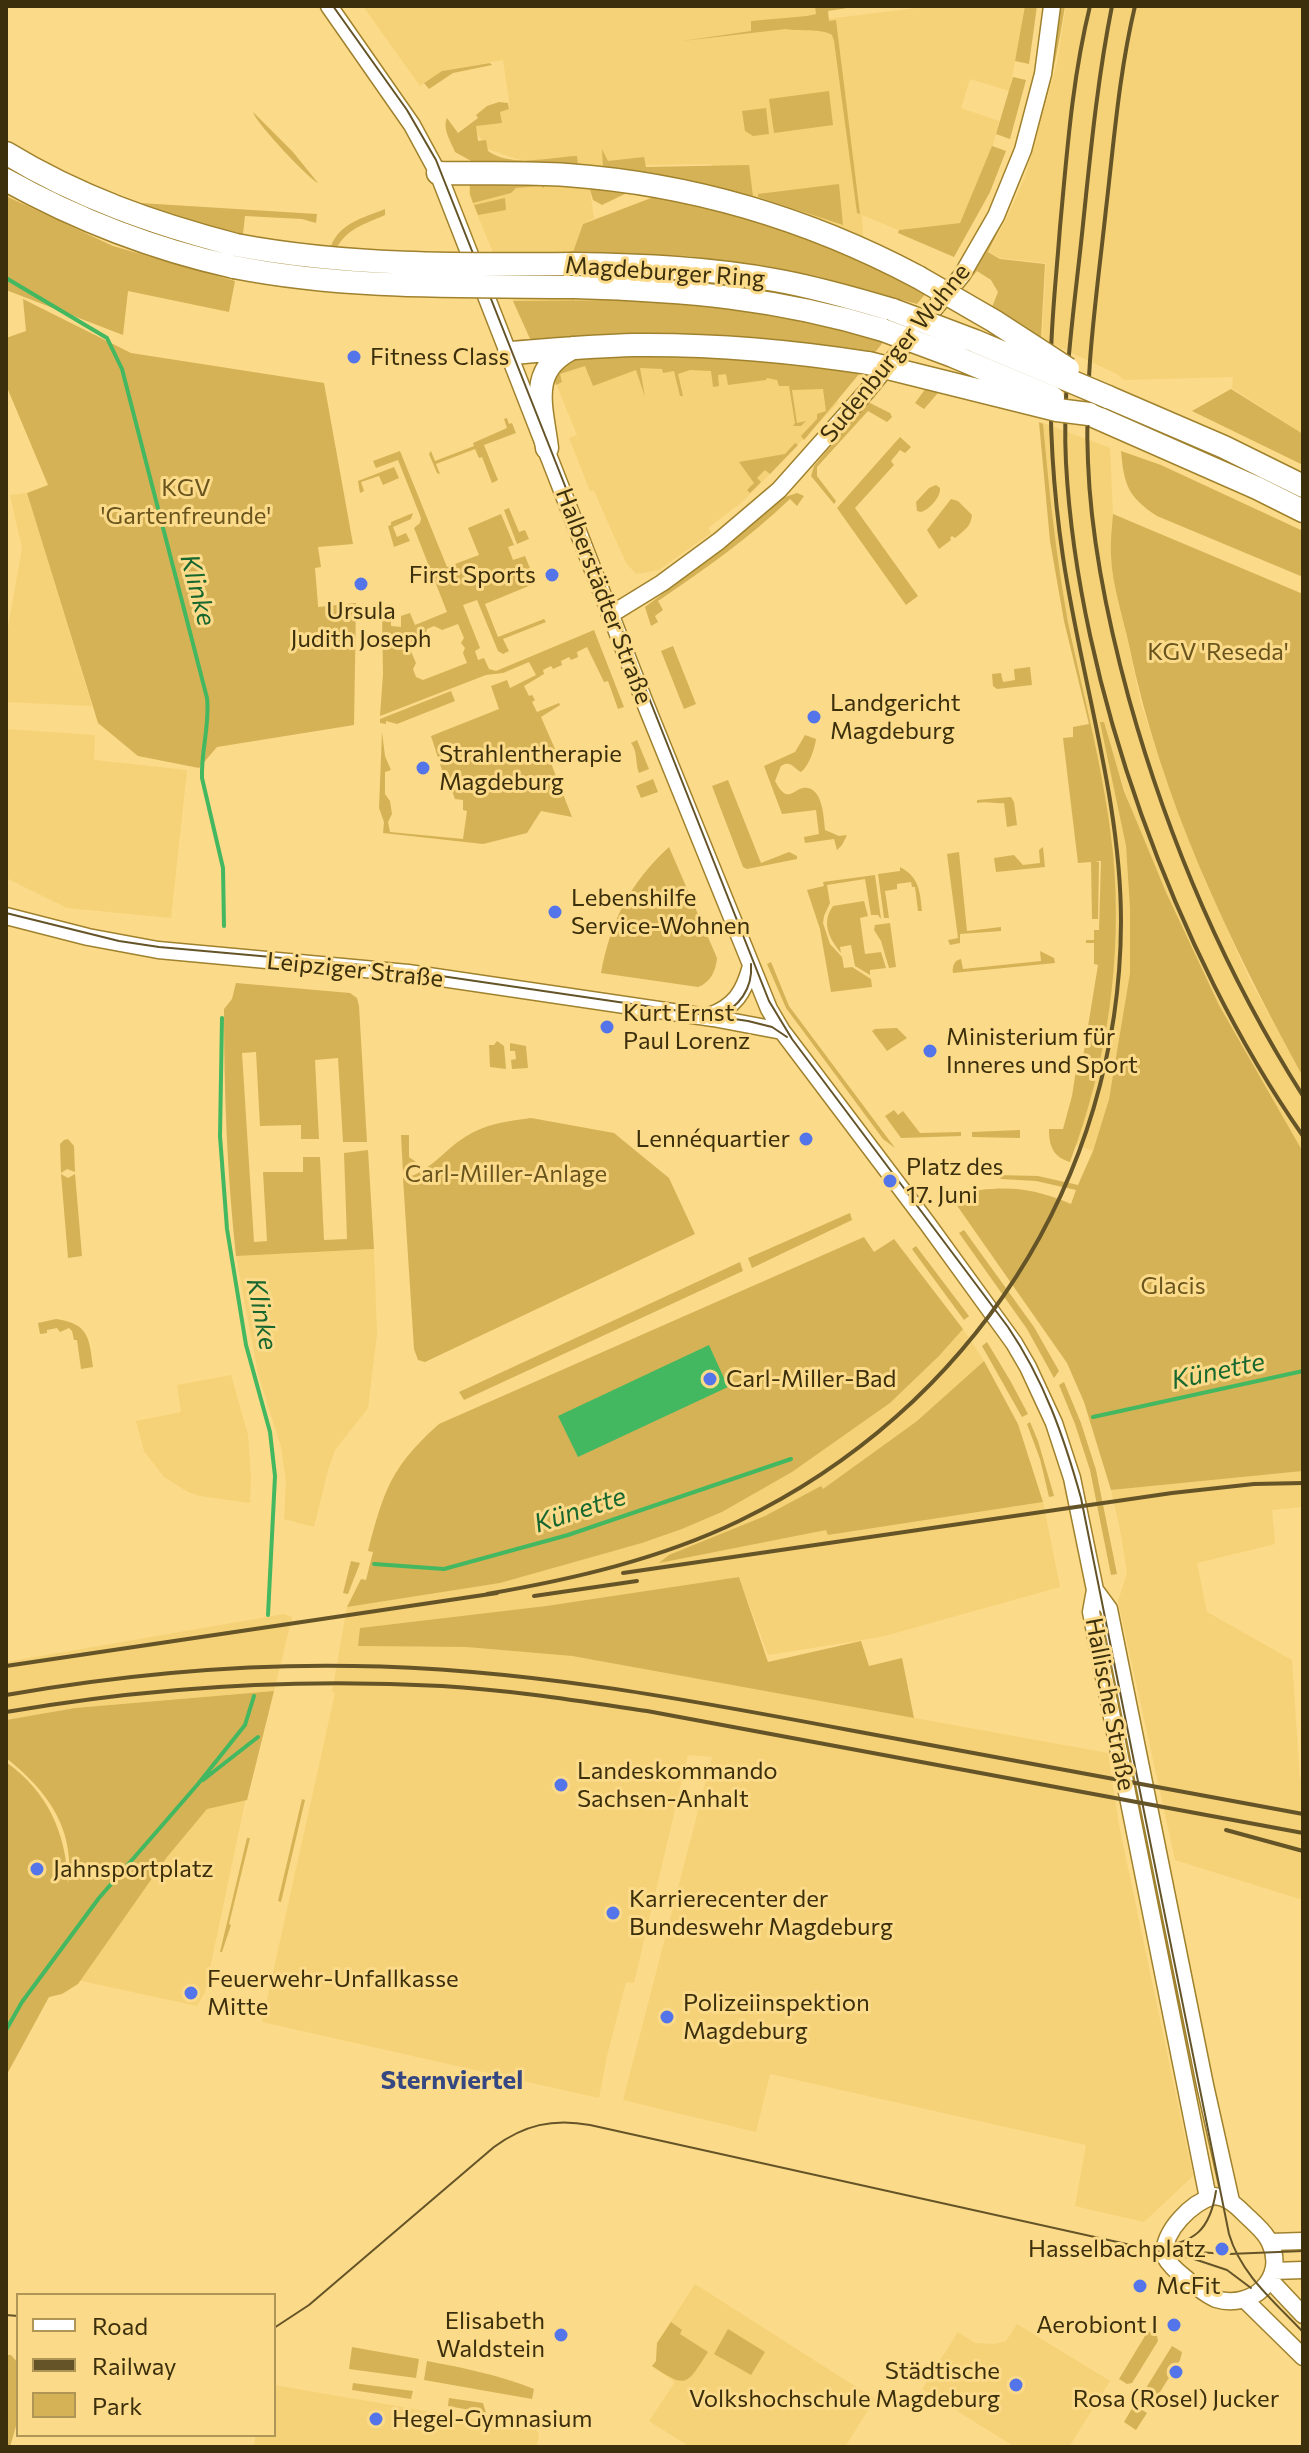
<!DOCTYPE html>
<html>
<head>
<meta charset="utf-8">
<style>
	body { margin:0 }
	#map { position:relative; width:1309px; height:2453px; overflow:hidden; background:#fbda89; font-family:Commissioner,sans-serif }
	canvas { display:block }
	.frame { position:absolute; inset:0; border:8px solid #3c2f0c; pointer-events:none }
	.legend { position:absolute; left:16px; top:2293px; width:260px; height:144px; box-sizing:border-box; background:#fbda89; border:2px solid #af9657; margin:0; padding:10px 14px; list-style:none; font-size:24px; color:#3c2f0c }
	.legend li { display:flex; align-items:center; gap:16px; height:40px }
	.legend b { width:40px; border:2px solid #af9657 }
</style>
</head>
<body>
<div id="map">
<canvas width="1309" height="2453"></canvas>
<div class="frame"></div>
<ul class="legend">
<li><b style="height:10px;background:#fff"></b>Road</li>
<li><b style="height:10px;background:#655427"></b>Railway</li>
<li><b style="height:22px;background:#d5b256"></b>Park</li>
</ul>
</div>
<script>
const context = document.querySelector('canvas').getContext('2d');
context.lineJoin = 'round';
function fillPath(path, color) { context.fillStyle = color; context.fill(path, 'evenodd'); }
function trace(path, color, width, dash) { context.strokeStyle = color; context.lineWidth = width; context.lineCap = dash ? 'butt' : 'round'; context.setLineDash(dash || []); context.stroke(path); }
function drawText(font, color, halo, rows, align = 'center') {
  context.font = font + ' Commissioner,sans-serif'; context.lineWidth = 6; context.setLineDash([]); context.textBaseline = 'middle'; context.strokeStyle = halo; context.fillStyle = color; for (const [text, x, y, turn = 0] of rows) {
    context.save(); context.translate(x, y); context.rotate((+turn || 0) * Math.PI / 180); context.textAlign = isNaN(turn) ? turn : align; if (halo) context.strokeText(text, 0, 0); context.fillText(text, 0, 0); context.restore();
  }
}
const built = new Path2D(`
	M363 6H824L827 19 932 6H1026L1009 91 970 79 961 108 999 121 993 145 960 223 898 230 862 215 863 236 779 204 731 192 711 164 647 165 608 170 516 159 488 149 472 126 492 111 510 108 503 60 442 71 420 86Z
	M1066 6H1303V434L1232 388 1233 377 1124 380 1117 374 1042 339 1046 263 1000 258 989 252 1010 211 1026 174 1057 63Z
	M484 180 589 184 594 218 583 224 573 252 572 301H513L469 194V185Z
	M560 362 727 370 835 386 838 403 762 482 741 503 708 528 711 533 659 570 636 574 626 563 594 491H590L569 438 577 435 553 376Z
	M1041 422 1110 448 1113 514 1111 558 1140 700 1167 783 1205 881 1249 978 1303 1077V1152L1219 1005 1166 892 1133 814 1101 722 1126 846 1130 909V973L1109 1098 1093 1151 1074 1144 1111 954 1091 725 1051 541Z
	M27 493 92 706 6 702V639L22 548 10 495Z
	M6 729 95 735 94 760 187 770 171 918 67 908 6 878Z
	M374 1249 377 1334 368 1408 335 1450 328 1470 314 1527 284 1519 286 1482 281 1447 258 1374 236 1256Z
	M963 1329 984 1361 917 1421 811 1498 829 1535 1043 1502 1060 1587 881 1637 768 1655 739 1577 546 1606 361 1628 359 1646 466 1647 572 1656 1108 1753 1119 1825 1193 2176 1144 2222 1075 2206 1086 2145 770 2074 756 2132 623 2100 712 1757 688 1755 634 1983 626 1982 607 2056 599 2098 262 2022 335 1693 332 1692 347 1607 500 1583 642 1543 682 1529 722 1512 792 1472 890 1403 939 1356Z
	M231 1375 248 1435 251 1477 250 1503 200 1496 188 1492 164 1477 144 1451 136 1421 181 1412 177 1385Z
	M1303 1471V1507L1272 1510 1275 1544 1197 1563 1207 1612 1292 1660 1300 1781 1303 1766V1900L1175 1860 1118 1601 1127 1573 1120 1529 1111 1490Z
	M284 1614 292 1617 274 1691 75 1708 6 1720V1662Z
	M256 1750 205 1992 197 2006 77 1980 197 1814Z
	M695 2284 875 2399 845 2447H690L649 2421 675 2382 652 2366 656 2361 657 2343Z
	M1017 2324 1110 2381 1069 2447H1015L922 2389 958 2332 975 2343 994 2344 1006 2341Z
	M274 2385 536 2430 539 2434 537 2447H253L256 2435H274Z`);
const green = new Path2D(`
	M815 6H860L828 11 829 21 836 20 860 214 857 213 834 41 832 35C820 28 801 32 786 29L682 41 751 31V21L807 16 816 14Z
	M1025 6H1037L1029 64 1015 61Z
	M1060 6H1065C1051 95 1030 172 988 252L1000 259 1045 264 1041 338 992 307 998 292 991 280 977 271 962 289C978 262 995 236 1008 208 1038 144 1051 75 1060 6Z
	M490 63 492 65 453 73 429 89 424 83 442 71Z
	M1013 77 1026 80 1010 139 996 134Z
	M829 91 833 125 774 133 769 99Z
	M499 102 508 103 509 109 500 112 502 123 476 126 478 141 486 140 488 151C512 168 549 157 577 156L578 165 487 163 473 162 455 152C451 142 442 128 447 118L458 133 478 118 476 115 487 106Z
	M766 108 769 134 753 136 745 131 742 111Z
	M253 112 293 152 318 183C308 178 256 123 253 112Z
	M992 146 1006 151 990 192 954 257 898 233 899 230 960 223Z
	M602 149 608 161 644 157 646 167 749 165 753 196 603 168Z
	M485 181H544V188L541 186 516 188 511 193 473 203 470 194V185Z
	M839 184 843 225 758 197V194Z
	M589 186 633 190 602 205 593 200Z
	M659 195 800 232 927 292 917 304 816 276 688 256 573 252 583 224Z
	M6 196 113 246 235 281 229 312 128 291 123 335 6 290Z
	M505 198 506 210 478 215 474 205Z
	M140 203 317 214 316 223 302 219 245 216 243 234 184 220Z
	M385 209V215C365 224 345 229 336 250L331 246C340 223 363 218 385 209Z
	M23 299 131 353 324 383 353 544 318 547 321 567 315 568 318 605V607L356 603 354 725 217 747 199 768 138 756 98 723 27 493 48 485 6 385V338L26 331Z
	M618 300 717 306 800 319 884 341 873 355 531 341 513 301Z
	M646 355 780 361 860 373 804 440 801 436 817 419V414L826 411 823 389 792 390 797 423 806 421 801 426H793L795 423 789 386H779L777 380 767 378 766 380 728 385 726 374 718 375 719 386 713 387 711 371 690 370 678 374 683 396H680L674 371 663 373 662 369 640 368 645 397 636 370 593 386 585 366 560 374 562 382 556 385 552 373 578 356Z
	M926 388 938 390 937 394 924 409 915 403Z
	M1231 389 1303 434V465L1192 411Z
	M868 402 890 413 892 417 887 422 868 411 817 467V476L836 501 834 504 811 476 814 466Z
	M507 418 509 424 512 423 516 433 484 445 498 480 492 483 482 457 479 458 475 449 436 464 440 474 437 473 429 454 431 451 435 461 474 446 473 443 507 428 504 419Z
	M1039 422 1043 424C1049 490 1056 556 1068 622 1084 698 1105 775 1113 853 1123 958 1107 1064 1070 1162 1053 1157 1049 1146 1049 1129H1063L1072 1096 1078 1057H1083L1098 965 1094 964V943H1086V940H1094V930H1099L1101 861H1095L1099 862 1098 919H1092L1091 862 1078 863 1063 738 1073 737V727L1089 724 1064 621 1050 541Z
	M900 437 911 447 905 453 900 450 891 461 894 465 855 508 918 596 906 605 837 508Z
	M795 443 798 445 770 474 765 470 757 478 761 482 750 493 747 490 754 483 739 462 785 454Z
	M400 451 447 567 479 555 468 528 501 514 514 545 508 547 513 560 525 556 536 583 485 604 498 637 544 619 546 622 503 639 509 651 503 654 498 651 477 600 463 605 480 648 475 651 478 660 484 658 489 669 496 671 594 630 624 707 618 709 608 681 604 682 587 647 577 652 578 657 571 660 569 657 561 661 562 665 553 669 551 666 543 670 544 674 524 686 529 696 532 695 535 700 532 702 537 712 559 703 560 705 541 717 555 749 547 753 572 817 541 811 527 833 483 844 383 833 384 822 379 808 382 732 385 756 391 770 385 772V794L390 801 392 814 388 822 390 832 463 839 467 811 463 810V800L455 799 450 785 446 783 431 736 499 709 491 686 507 680 510 688 536 675 529 662 503 673 486 675 380 716 383 674 382 612 391 613V626L401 627V616L410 613 415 625 447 612 414 528 420 523 421 518 398 460 376 468 373 461ZM458 624 464 638 461 643 465 648 463 653 467 663 423 680 416 677 413 669 416 663 409 647 424 640 427 629 434 626 442 630Z
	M1121 451 1161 465 1303 531V577L1157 516C1128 497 1124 485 1121 451Z
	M394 467 399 478 383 485 379 476 361 482 364 491 360 493 358 481Z
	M936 485 940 488C941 497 929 510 921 512L917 511 916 502 929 488Z
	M797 493 804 496 797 506 790 499C749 538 705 569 658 601L663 610 655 616 658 622 651 626 645 607 724 548 782 498Z
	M951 499 958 501 972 515C971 526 965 530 955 538L952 536 950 538 951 540 939 549 927 530Z
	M509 508 519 532 525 530 529 539 517 544 504 510Z
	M413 513 411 519 393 527 397 537 406 533 410 541 394 547 388 526 391 525V522Z
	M1113 514 1303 594V1077C1228 939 1161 800 1129 645 1123 617 1112 584 1111 556 1110 542 1112 528 1113 514Z
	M673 646 696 704 684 709 661 651Z
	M1030 667 1032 685 997 689 993 686 992 674 1001 673 1003 682 1015 680 1014 669Z
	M451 691 455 701 397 724 386 721V724L380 723V719Z
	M1100 722H1104L1124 791 1166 892 1219 1005 1303 1152V1471L1111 1490 1084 1402 1067 1363 951 1197 953 1194C1001 1186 1026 1185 1071 1204L1076 1190 1036 1181 1001 1179 997 1175 1038 1176 1078 1185 1093 1151 1109 1099 1130 973V909L1126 846Z
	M805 735 816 739C815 748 809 766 801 772 793 768 791 760 781 766L775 781C789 808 794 785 808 788 823 791 824 819 825 830L839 836 847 835 842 845 837 850 834 839 805 843 804 837 819 834 816 810 782 814 764 766 795 752Z
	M637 740 649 769 639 773C635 763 638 752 631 743Z
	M653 779 658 792 641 798 636 786Z
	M728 780 761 863 789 852 797 856V859L747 869 743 867 712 786Z
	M1011 797 1014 802 1017 825 1007 827 1004 803C995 804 988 801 977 803V800Z
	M669 847 717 958C716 971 710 983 698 987L601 973C611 920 630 883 669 847Z
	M1043 847 1045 867 996 872 994 858 1014 855 1023 865 1040 863 1039 850Z
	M959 852 967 931 1001 927V931L960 934V943L950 945 948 940 958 938 947 854Z
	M900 867C919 877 920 891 922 911H918L915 887H912L911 882 897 884V889L885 891 889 918H884L878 874 900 871Z
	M875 875 881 919 878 915H871L865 879 827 885 830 903 824 916 823 923 830 944 842 957 844 968 852 967 871 979 872 987 831 992 820 929 807 890 824 886 823 882Z
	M864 901 868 916 860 918 865 954 881 952 886 968 870 970V975L855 966 851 945 840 947 841 953C829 938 821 923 833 906Z
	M890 923 896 967 889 968 881 941 874 930 875 925Z
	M1040 951 1054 958 1055 963 953 973C952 967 954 960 961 959L963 969 1041 961Z
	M771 962 789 1006 895 1148 883 1139 786 1008 767 964Z
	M236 983 350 993 357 998 359 1006 367 1142H343L338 1058 315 1060 319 1139H301V1125L260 1126 256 1052 242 1053 254 1242 267 1241 263 1172H303V1157H320L324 1240 347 1239 344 1153 368 1150 374 1249 236 1256C227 1173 224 1092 224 1009L232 999Z
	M897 1028 907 1038 887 1051 872 1031 875 1029Z
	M497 1041 504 1046 506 1069 490 1067 489 1045H494Z
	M510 1043 526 1046 528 1068 512 1069 511 1060 516 1059 515 1051H510Z
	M894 1110 898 1115 903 1111 920 1133 961 1132V1136L901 1138 885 1116Z
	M531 1118 614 1133 669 1178 695 1234 425 1362 418 1360 414 1349 403 1178C427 1175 445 1149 465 1137 485 1124 507 1121 531 1118Z
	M1020 1130V1138L972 1137V1132Z
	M409 1135V1157L416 1162 409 1163V1173L403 1174 401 1135Z
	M68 1139 74 1146 75 1172 67 1169 61 1173 60 1144 64 1140Z
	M61 1174 68 1178 75 1174 82 1256 68 1258Z
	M850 1213 852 1220 752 1268 748 1258Z
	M964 1230 1034 1327 1059 1371 1054 1378 1027 1329 959 1233Z
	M864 1237 874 1252 894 1239 963 1329 939 1356 890 1403 792 1472 722 1512 682 1529 642 1543 500 1583 347 1607 361 1579 366 1580 373 1552 368 1551C384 1490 391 1467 439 1424Z
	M916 1246 969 1316 964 1320 912 1249Z
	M740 1262 743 1271 464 1400 459 1392Z
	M56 1319C89 1324 89 1337 93 1367L81 1369 77 1340H74L72 1331 69 1328 60 1332 57 1328 47 1330V1333L40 1334 38 1323Z
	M987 1342 1011 1382 1028 1414 1022 1417 982 1346Z
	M984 1361 1018 1424 1043 1502 828 1535 826 1530 659 1563 669 1555 765 1516 821 1486 823 1489 917 1421Z
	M1064 1382 1081 1423 1096 1470 1117 1574 1111 1575 1090 1470 1075 1424 1059 1385Z
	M1030 1422 1038 1441 1054 1496 1049 1497 1040 1459 1027 1424Z
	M351 1561 360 1563 348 1594 343 1593Z
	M739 1577 768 1662 861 1641 869 1666 902 1658 914 1718 572 1656 466 1647 358 1646 360 1628 546 1606Z
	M274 1691 247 1800 207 1809 167 1857 78 1984 62 1994 49 1997 6 2076V1762C48 1792 66 1833 68 1883 70 1875 69 1867 69 1858 66 1815 38 1783 6 1758V1720L75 1708Z
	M302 1799 305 1800 281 1902 278 1901Z
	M247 1838H250L229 1924 231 1925 222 1952H220Z
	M671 2322 682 2330 680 2334 708 2352C686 2386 687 2389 652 2366L656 2361 657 2343Z
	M728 2329 765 2352 751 2375 714 2354Z
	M1148 2331 1157 2336 1158 2341 1132 2383 1127 2384 1119 2379Z
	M1172 2346 1182 2352 1180 2360 1150 2408 1138 2401Z
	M352 2347 419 2359 416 2378 349 2369Z
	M6 2355H11L18 2363V2419L10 2447H6Z
	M427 2361C464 2368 499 2375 534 2389L532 2399 424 2380Z
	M353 2383 413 2391 411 2399 352 2390Z
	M449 2398 483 2403 486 2413 448 2406Z
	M1134 2405 1147 2413 1136 2430 1124 2422Z`);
const water = new Path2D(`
	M709 1345 728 1387 578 1457 558 1416Z`);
const stream = new Path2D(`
	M6 278 107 338 122 369 207 698C210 725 201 750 202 778L223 868 224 926
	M222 1018 220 1136 227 1229 246 1345 270 1432 275 1476 268 1615
	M1093 1417 1303 1371
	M374 1564 444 1569 568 1535 791 1459
	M203 1780 258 1737
	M6 2030 22 2002 99 1898 198 1784 245 1725 254 1696`);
const secondary = new Path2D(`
	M329 6 412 125 438 173 645 703 769 1009 782 1031 927 1223 1014 1343 1028 1367 1054 1423 1072 1478 1095 1590 1091 1612 1208 2198
	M610 615 662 583 719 541 779 490 867 391 962 275 996 216 1023 150 1043 74 1052 6
	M6 916 88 937 158 950 408 973 713 1018 782 1031
	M709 1016C735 1007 744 992 751 966
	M1095 1590 1109 1609 1205 2085 1231 2201
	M1214 2196C1230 2197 1239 2209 1250 2219 1257 2226 1266 2233 1270 2243 1287 2278 1252 2310 1216 2299 1206 2295 1199 2288 1190 2282 1181 2274 1170 2267 1164 2255 1164 2230 1191 2203 1214 2196Z
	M1270 2242 1303 2241
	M1273 2271 1303 2270
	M1270 2280 1303 2315
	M1245 2300 1303 2357`);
const highway = new Path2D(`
	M6 153C78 197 155 224 236 245
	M438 173C481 174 524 172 567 175 692 184 807 218 918 277
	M6 180C78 220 153 249 234 267
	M573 264C642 265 712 268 780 281 818 288 856 299 893 310
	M574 287C683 290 778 298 883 330
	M509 353C550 350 591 346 633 345 711 344 791 351 868 363
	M1108 397 1224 447 1303 486
	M1089 414 1257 488 1303 511
	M547 448C542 407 527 369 573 348`);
const tram = new Path2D(`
	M333 6 407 110 436 160 769 1001 792 1039 1008 1327C1044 1380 1064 1437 1081 1498L1229 2234C1241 2275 1275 2302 1303 2332
	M6 913 119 941 159 947 373 966 748 1021 772 1027 787 1037
	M717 1017C739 1007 753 989 751 964
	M1156 2247C1195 2243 1210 2230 1216 2191
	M1196 2252 1229 2254 1303 2251
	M6 2315 18 2316
	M274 2328 309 2305 494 2147C524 2125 553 2118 590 2125L1194 2259 1227 2270 1251 2288`);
const rail = new Path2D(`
	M1112 6C1097 81 1090 158 1082 234 1074 310 1062 387 1066 463 1078 685 1176 954 1303 1136
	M1135 6C1119 73 1114 141 1106 209 1097 293 1084 377 1088 462 1091 542 1108 622 1129 699 1168 839 1225 973 1303 1096
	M623 1573 1172 1493 1254 1484 1303 1483
	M487 1594C574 1579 660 1559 739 1521 970 1410 1120 1180 1121 922 1121 799 1081 679 1063 557 1053 490 1049 421 1051 354 1052 312 1057 269 1060 227 1067 153 1072 79 1090 6
	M534 1596 637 1581
	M6 1666 497 1593
	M6 1695C121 1675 237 1664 353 1666 521 1668 685 1699 849 1730 1001 1758 1152 1786 1303 1814
	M6 1712C150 1687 295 1678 442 1686 510 1690 579 1701 647 1711L1303 1833
	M1226 1830 1303 1851`);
const highwayBridge = new Path2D(`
	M236 245C347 266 460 265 573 264
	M234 267C346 289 460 286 574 287
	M918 277 994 321 1068 369
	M893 310 975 341 1108 397
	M883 330 953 356 1053 398
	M868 363 1057 410 1089 414`);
const markers = [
	[354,357,8,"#5475e9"],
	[552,575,8,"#5475e9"],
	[361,584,8,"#5475e9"],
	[814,717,8,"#5475e9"],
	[423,768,8,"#5475e9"],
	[555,912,8,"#5475e9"],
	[607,1027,8,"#5475e9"],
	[930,1051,8,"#5475e9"],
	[806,1139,8,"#5475e9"],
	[890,1181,8,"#5475e9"],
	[710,1379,8,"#5475e9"],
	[561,1785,8,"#5475e9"],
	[37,1869,8,"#5475e9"],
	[613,1913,8,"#5475e9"],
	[191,1993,8,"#5475e9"],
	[667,2017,8,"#5475e9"],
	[1222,2249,8,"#5475e9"],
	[1140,2286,8,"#5475e9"],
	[1174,2325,8,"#5475e9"],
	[561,2335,8,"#5475e9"],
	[1176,2372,8,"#5475e9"],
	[1016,2385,8,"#5475e9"],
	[376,2419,8,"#5475e9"]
];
const streetNames = [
	["Magdeburger Ring",665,272,4],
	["Sudenburger Wuhne",895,353,-51],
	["Halberstädter Straße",604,596,69],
	["Leipziger Straße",355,970,6],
	["Hallische Straße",1110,1704,79]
];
const poiNames = [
	["Fitness Class",370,357],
	["First Sports",536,575,"right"],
	["Ursula",361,611,"center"],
	["Judith Joseph",361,639,"center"],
	["Landgericht",830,703],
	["Magdeburg",830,731],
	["Strahlentherapie",439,754],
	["Magdeburg",439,782],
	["Lebenshilfe",571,898],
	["Service-Wohnen",571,926],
	["Kurt Ernst",623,1013],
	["Paul Lorenz",623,1041],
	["Ministerium für",946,1037],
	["Inneres und Sport",946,1065],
	["Lennéquartier",790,1139,"right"],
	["Platz des",906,1167],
	["17. Juni",906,1195],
	["Carl-Miller-Bad",726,1379],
	["Landeskommando",577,1771],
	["Sachsen-Anhalt",577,1799],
	["Jahnsportplatz",53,1869],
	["Karrierecenter der",629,1899],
	["Bundeswehr Magdeburg",629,1927],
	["Feuerwehr-Unfallkasse",207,1979],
	["Mitte",207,2007],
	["Polizeiinspektion",683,2003],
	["Magdeburg",683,2031],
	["Hasselbachplatz",1206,2249,"right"],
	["McFit",1156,2286],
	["Elisabeth",545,2321,"right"],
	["Waldstein",545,2349,"right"],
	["Aerobiont I",1158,2325,"right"],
	["Städtische",1000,2371,"right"],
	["Volkshochschule Magdeburg",1000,2399,"right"],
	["Rosa (Rosel) Jucker",1176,2399,"center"],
	["Hegel-Gymnasium",392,2419]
];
const parkNames = [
	["KGV",186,488],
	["'Gartenfreunde'",186,516],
	["KGV 'Reseda'",1218,652],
	["Carl-Miller-Anlage",506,1174],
	["Glacis",1173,1286]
];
const waterNames = [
	["Klinke",198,590,75],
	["Klinke",262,1314,79],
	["Künette",1218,1371,-12],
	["Künette",580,1510,-18]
];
const neighbourhoodNames = [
	["Sternviertel",452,2080]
];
fillPath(built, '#f5d277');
fillPath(green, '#d5b256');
fillPath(water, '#44b861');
trace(stream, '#44b861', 4);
trace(secondary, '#a0822e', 19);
trace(highway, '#a0822e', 25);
trace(secondary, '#fff', 16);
trace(highway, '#fff', 22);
trace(tram, '#655427', 2);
trace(rail, '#655427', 4);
trace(highwayBridge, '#a0822e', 25, []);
trace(highwayBridge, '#fff', 22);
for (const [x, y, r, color] of markers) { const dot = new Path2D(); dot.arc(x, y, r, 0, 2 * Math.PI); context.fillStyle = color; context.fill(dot); trace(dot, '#fbda89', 3); }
drawText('24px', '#3c2f0c', '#fbda89', streetNames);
drawText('24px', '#3c2f0c', '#fbda89', poiNames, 'left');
drawText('24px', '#69541d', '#fbda89', parkNames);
drawText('italic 26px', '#17672e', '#fbda89', waterNames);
drawText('bold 26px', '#354782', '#fbda89', neighbourhoodNames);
</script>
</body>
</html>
